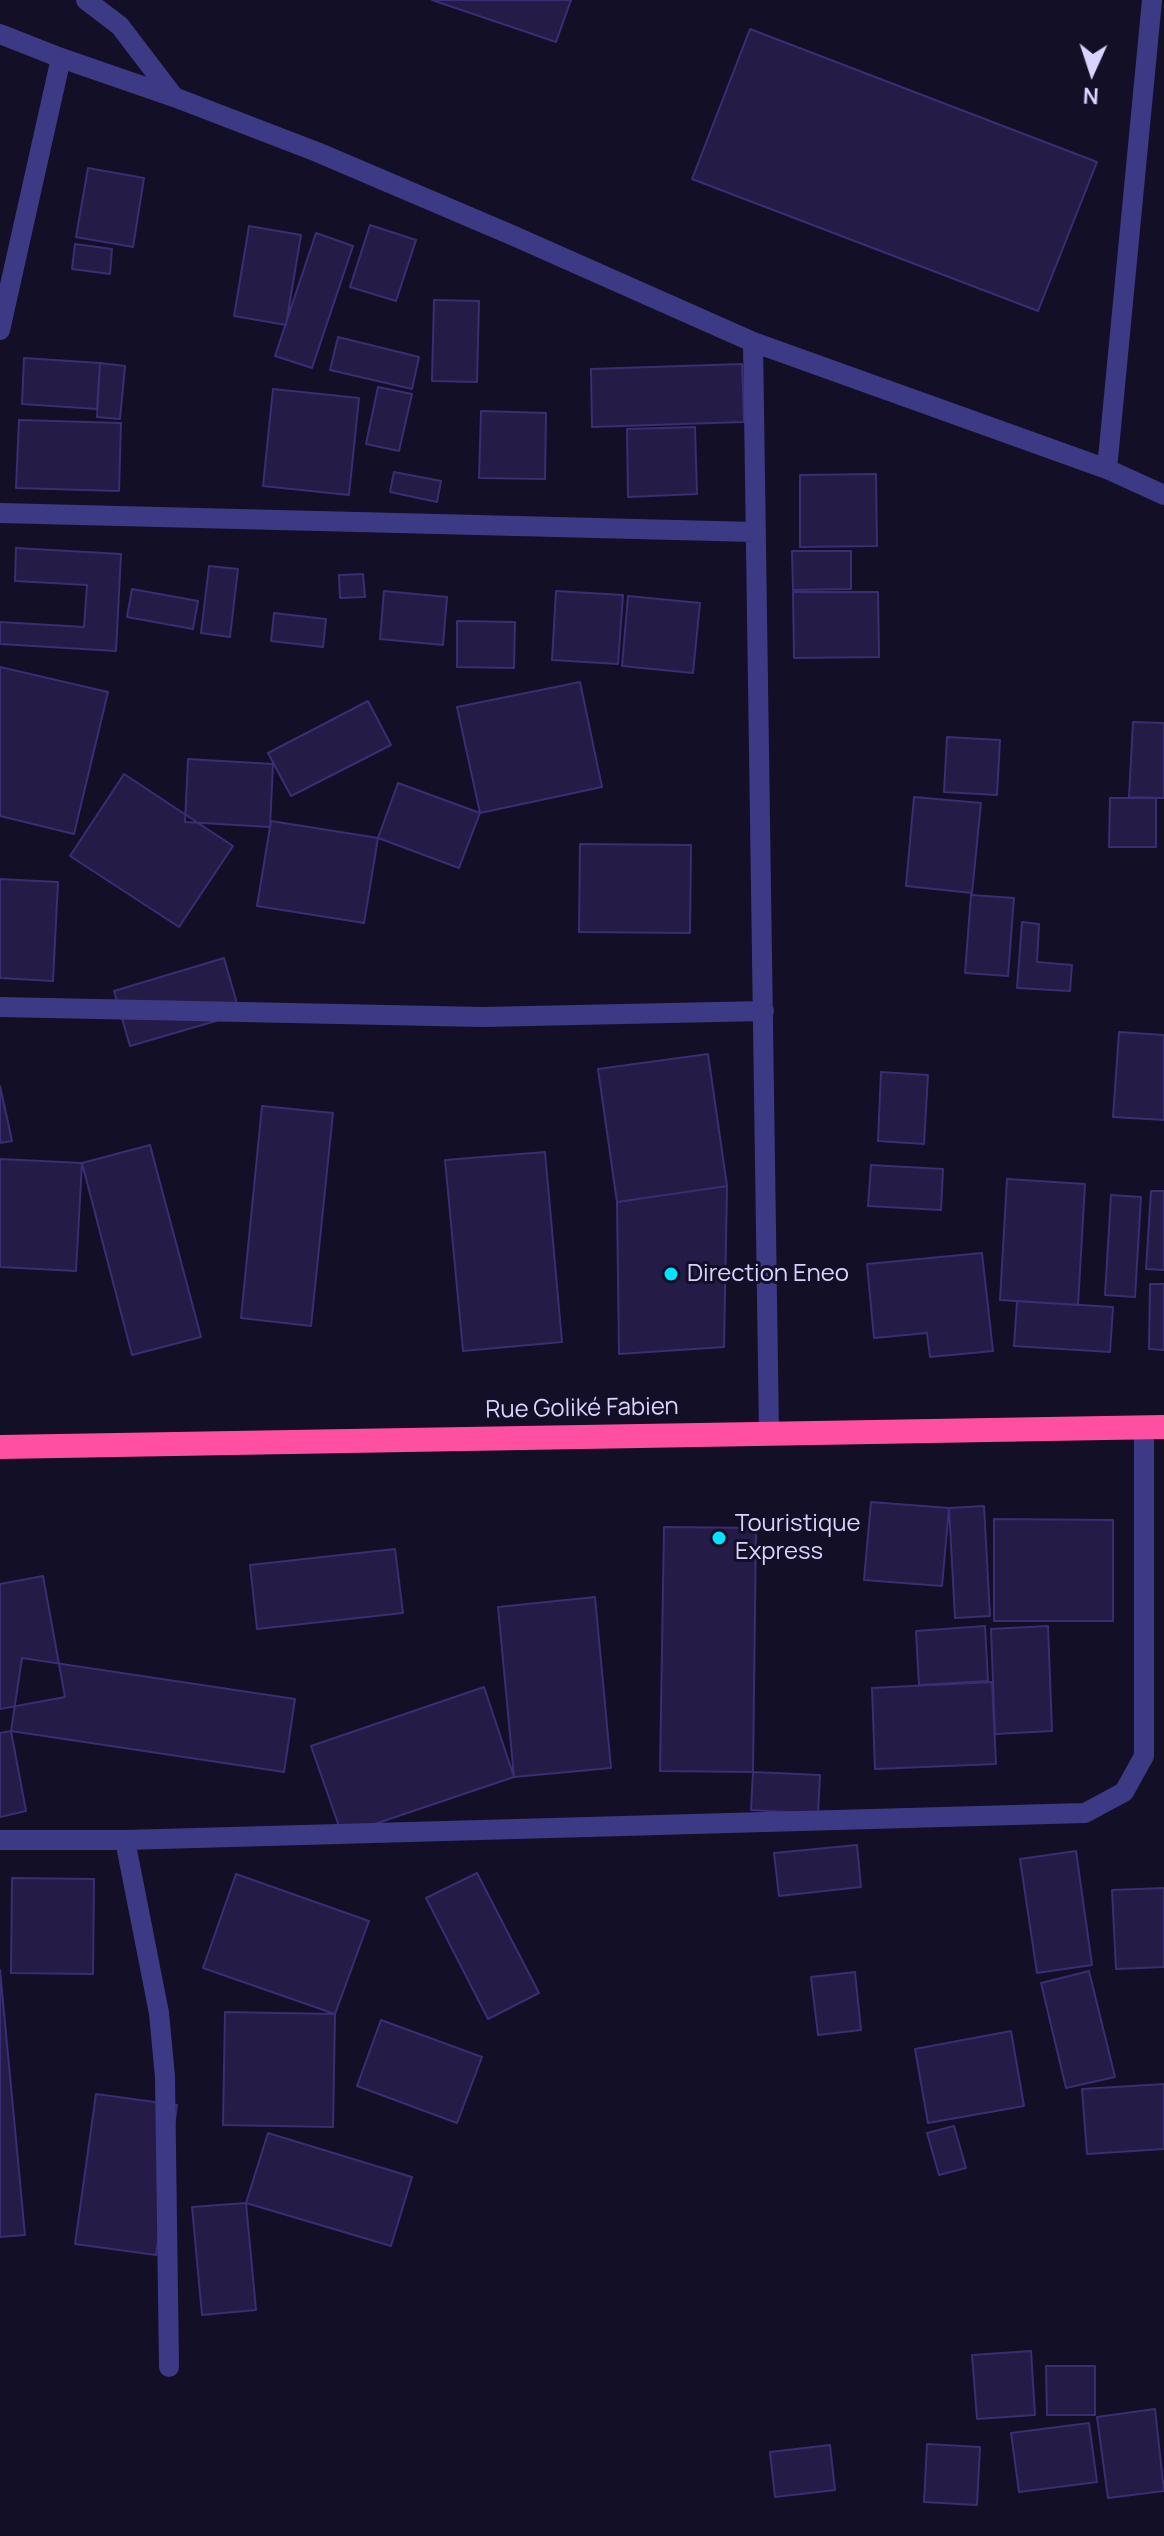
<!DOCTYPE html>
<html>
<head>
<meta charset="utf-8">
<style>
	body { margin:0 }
	#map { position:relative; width:1164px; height:2536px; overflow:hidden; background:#130f26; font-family:Manrope,sans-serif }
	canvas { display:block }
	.north { position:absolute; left:1052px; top:32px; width:80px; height:80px; -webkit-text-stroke:6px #130f26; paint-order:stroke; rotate:183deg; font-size:22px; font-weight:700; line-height:32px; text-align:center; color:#d9d4ff }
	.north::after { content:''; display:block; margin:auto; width:28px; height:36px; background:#d9d4ff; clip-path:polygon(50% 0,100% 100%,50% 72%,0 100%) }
</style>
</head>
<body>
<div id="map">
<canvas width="1164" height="2536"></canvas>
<div class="north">N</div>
</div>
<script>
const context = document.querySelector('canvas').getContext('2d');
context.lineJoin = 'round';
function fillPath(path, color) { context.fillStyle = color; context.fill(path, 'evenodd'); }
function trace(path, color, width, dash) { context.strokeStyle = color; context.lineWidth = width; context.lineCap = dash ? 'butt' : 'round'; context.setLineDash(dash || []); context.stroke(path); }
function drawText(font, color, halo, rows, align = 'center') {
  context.font = font + ' Manrope,sans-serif'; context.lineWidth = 6; context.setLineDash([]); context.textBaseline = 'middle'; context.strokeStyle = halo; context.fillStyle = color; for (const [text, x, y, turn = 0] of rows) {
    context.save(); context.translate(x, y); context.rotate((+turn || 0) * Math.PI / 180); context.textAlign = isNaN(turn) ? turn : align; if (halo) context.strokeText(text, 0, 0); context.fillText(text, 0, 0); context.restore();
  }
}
const building = new Path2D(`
	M432 0H571L556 42Z
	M750 29 1097 162 1038 311 692 179Z
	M88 168 144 178 133 247 76 237Z
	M370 225 416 240 396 301 350 287Z
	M249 226 301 235 286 325 234 316Z
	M316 233 353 246 312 368 275 356Z
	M75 244 112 249 110 274 72 269Z
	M434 300 479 301 477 382 432 381Z
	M338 337 419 357 412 389 330 370Z
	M24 358 100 363 97 409 22 404Z
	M100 363 125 366 120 419 97 417Z
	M742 364 744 422 592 427 591 369Z
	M378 387 412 394 399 451 366 444Z
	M273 389 359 398 349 495 263 486Z
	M481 411 546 413 545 479 479 478Z
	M19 420 121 423 119 491 16 488Z
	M695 427 697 494 628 497 627 429Z
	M394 472 441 481 437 502 390 492Z
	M876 474 877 546 800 547V475Z
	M16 548 121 554 116 651 0 644V622L84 627 87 585 15 581Z
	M792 551H851V589L793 590Z
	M209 566 238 569 230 637 201 633Z
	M363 574 365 597 340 598 339 575Z
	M132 589 198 601 193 629 127 617Z
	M384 591 447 597 443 645 380 639Z
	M556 591 623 595 618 664 552 660Z
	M793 592H878L879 657 794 658Z
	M628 596 700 603 693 673 622 666Z
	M274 613 326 619 323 647 271 641Z
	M457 621 515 622 514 668 457 667Z
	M0 667 108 692 74 834 0 816Z
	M580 682 602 787 480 813 457 707Z
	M368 701 391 745 291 796 268 753Z
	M1133 722 1164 723V798L1129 797Z
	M947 737 1000 740 997 795 944 792Z
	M188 759 273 764 270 827 185 822Z
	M124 774 233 846 179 927 70 856Z
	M398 783 480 813 459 868 378 838Z
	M914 797 981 803 972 893 906 886Z
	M1110 798H1156V847H1109Z
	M271 821 378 838 364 923 257 906Z
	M580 844 691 845 690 933 579 932Z
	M0 879 58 882 53 981 0 978Z
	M971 895 1014 898 1008 976 965 973Z
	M1022 922 1039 924 1037 962 1072 965 1070 991 1017 988Z
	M224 958 240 1014 130 1046 114 991Z
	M1119 1032 1164 1035V1120L1113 1117Z
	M708 1054 727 1186 617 1202 598 1069Z
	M881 1072 928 1075 924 1144 878 1141Z
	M0 1086 12 1141 0 1143Z
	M262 1106 333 1113 311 1326 241 1318Z
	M150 1145 201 1337 132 1355 82 1163Z
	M545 1152 562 1342 463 1351 445 1160Z
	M0 1159 82 1163 76 1271 0 1267Z
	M871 1165 943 1169 941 1210 868 1206Z
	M1007 1179 1085 1184 1078 1305 1000 1300Z
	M727 1186 724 1347 619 1354 617 1202Z
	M1151 1191H1164V1270L1146 1269Z
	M1111 1195 1141 1197 1135 1297 1105 1295Z
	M982 1253 993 1351 930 1357 927 1333 874 1338 867 1264Z
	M1150 1284H1164V1350L1149 1349Z
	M1017 1301 1113 1307 1110 1352 1014 1346Z
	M871 1502 949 1508 942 1586 864 1580Z
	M984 1506 990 1616 955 1618 949 1508Z
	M994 1519 1113 1520V1621H994Z
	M664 1527 756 1528 753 1772 660 1771Z
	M395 1549 403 1613 257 1629 250 1565Z
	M43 1576 65 1697 0 1709V1584Z
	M595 1597 611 1768 514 1777 498 1607Z
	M985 1626 988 1681 919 1685 916 1631Z
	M1048 1626 1052 1731 995 1734 991 1629Z
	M22 1658 295 1699 284 1772 11 1731Z
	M992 1682 996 1764 875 1769 872 1688Z
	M484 1687 514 1777 342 1835 311 1746Z
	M11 1731 26 1811 0 1817V1733Z
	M753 1772 820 1775 818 1814 751 1810Z
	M857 1845 861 1887 779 1896 774 1853Z
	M1076 1851 1092 1965 1037 1973 1020 1859Z
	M477 1873 539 1993 488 2019 426 1898Z
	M236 1874 369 1921 335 2014 203 1968Z
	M12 1878 94 1879 93 1974 11 1973Z
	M1164 1888V1967L1116 1969 1112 1890Z
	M0 1970 25 2235 0 2237Z
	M1089 1971 1115 2077 1066 2088 1041 1983Z
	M855 1972 861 2030 818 2035 811 1977Z
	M225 2012 335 2014 333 2127 223 2125Z
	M381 2020 482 2057 457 2123 357 2086Z
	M1011 2031 1024 2106 928 2123 915 2049Z
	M1164 2084V2149L1087 2154 1082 2089Z
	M96 2094 177 2105 156 2255 75 2244Z
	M954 2126 966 2168 939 2175 927 2133Z
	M268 2133 412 2177 391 2246 246 2203Z
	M246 2203 256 2310 202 2315 192 2207Z
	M1031 2351 1035 2415 977 2419 972 2355Z
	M1046 2366H1095V2415H1047Z
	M1155 2409 1164 2491 1108 2498 1097 2417Z
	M1089 2423 1097 2482 1019 2492 1011 2433Z
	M927 2444 980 2447 977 2505 924 2502Z
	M830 2445 835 2490 775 2497 770 2452Z`);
const street = new Path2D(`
	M86 0 120 26 174 97
	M0 34 61 58
	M0 330 61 58 174 97 317 152 514 236 753 342 1107 469 1164 495
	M753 342 769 1434
	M1107 469 1152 0
	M0 513 755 532
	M0 1007 483 1017 764 1011
	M0 1840H125L1085 1813 1124 1792 1144 1756V1427
	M125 1840 159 2013 165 2077 169 2367`);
const highway = new Path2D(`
	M0 1447 1164 1427`);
const markers = [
	[671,1274,8,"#00e5ff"],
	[719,1538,8,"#00e5ff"]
];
const poiNames = [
	["Direction Eneo",687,1274],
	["Touristique",735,1524],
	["Express",735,1552]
];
const streetNames = [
	["Rue Goliké Fabien",582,1409,-1]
];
fillPath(building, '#241b47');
trace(building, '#3b2d73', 2);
trace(street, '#3d3a85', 20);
trace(highway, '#ff4fa3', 24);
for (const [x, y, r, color] of markers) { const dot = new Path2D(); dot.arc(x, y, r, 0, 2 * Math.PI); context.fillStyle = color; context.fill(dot); trace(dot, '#130f26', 3); }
drawText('24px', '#d9d4ff', '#130f26', poiNames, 'left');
drawText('24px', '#d9d4ff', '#130f26', streetNames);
</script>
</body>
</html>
